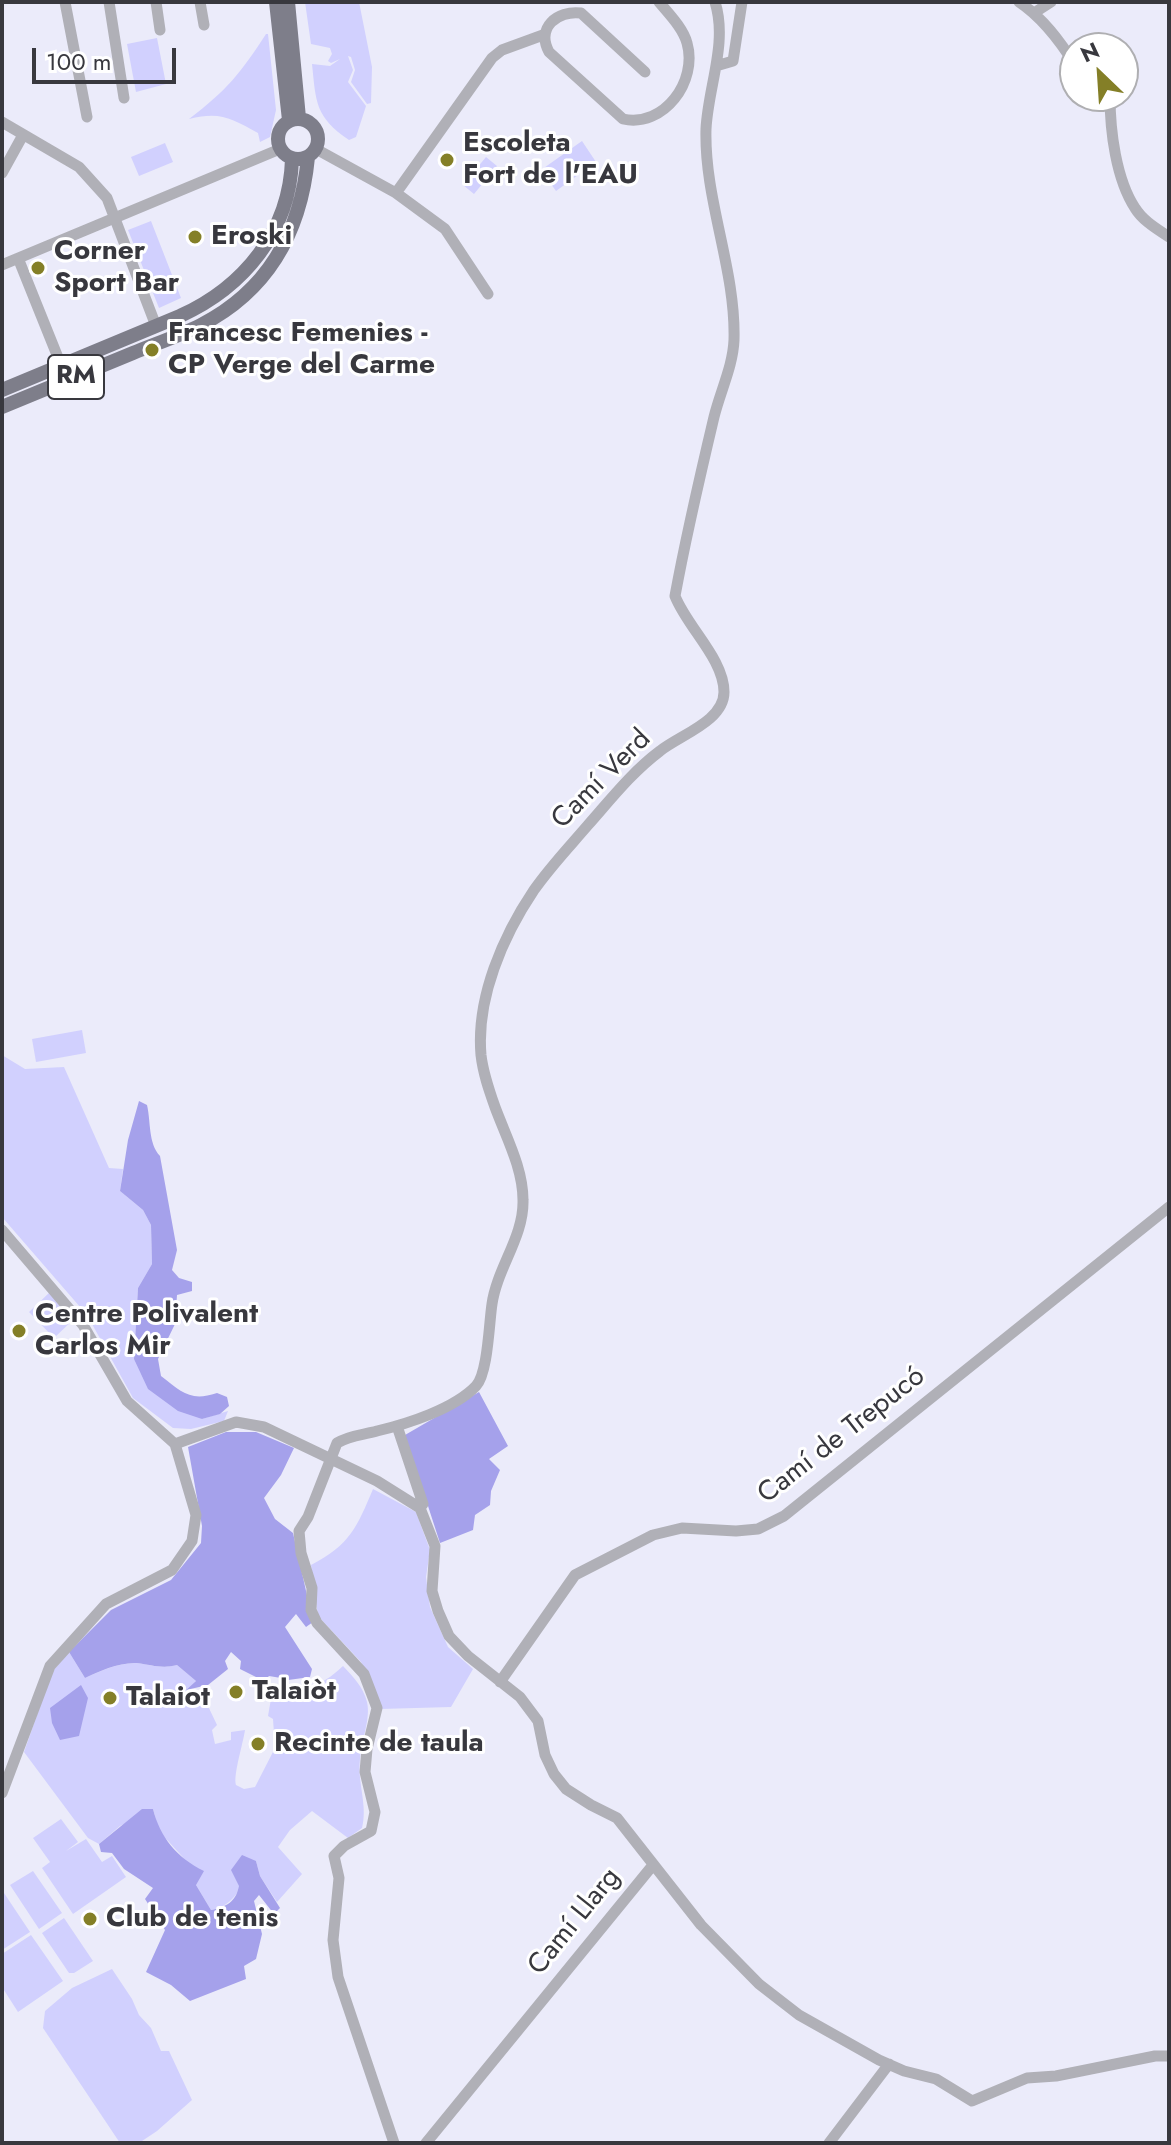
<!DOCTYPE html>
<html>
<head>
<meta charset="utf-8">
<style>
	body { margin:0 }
	#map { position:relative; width:1171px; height:2145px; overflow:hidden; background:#ebebfa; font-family:Jost,sans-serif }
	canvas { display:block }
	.frame { position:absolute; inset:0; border:4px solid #38383e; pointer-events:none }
	.north { position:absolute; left:1059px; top:32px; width:80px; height:80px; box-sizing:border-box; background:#fff; border:2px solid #afafb2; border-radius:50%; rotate:335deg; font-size:22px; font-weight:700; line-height:32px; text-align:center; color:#38383e }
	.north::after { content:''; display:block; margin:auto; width:28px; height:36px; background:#847f27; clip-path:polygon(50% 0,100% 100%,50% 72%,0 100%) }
	.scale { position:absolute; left:32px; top:48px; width:144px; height:36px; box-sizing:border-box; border:4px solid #38383e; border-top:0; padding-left:10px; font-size:24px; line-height:28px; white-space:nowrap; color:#38383e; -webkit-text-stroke:6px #fff; paint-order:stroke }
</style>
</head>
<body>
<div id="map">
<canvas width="1171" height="2145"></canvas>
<div class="frame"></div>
<div class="north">N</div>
<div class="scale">100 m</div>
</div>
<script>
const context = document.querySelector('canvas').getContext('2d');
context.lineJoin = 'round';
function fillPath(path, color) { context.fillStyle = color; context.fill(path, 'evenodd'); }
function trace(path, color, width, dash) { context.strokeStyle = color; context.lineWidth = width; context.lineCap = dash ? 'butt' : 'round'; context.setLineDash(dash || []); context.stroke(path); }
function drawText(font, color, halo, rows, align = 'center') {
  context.font = font + ' Jost,sans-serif'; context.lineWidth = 6; context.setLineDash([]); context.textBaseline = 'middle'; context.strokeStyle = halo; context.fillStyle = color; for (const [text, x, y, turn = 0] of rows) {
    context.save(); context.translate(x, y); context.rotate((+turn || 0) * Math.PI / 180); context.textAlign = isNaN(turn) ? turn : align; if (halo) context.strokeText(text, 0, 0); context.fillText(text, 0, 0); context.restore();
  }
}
const green = new Path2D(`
	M305 2H359L372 67 371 103 367 104 351 82 355 70 351 57 348 56 353 70 348 82 366 106 356 137 349 140C315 117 316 102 312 64L330 66 340 59 331 63 328 61 332 54 330 48 311 44Z
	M266 34H268L276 110 270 137 260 142 258 133C231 118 220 111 189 119 227 90 240 74 266 34Z
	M157 38 166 84 136 92 127 44Z
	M582 141 596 162 556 191 541 170Z
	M165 143 173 162 139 176 131 157Z
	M486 157 497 166 474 194 463 185Z
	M151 221 181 298 159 308 128 230Z
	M82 1030 86 1053 36 1062 32 1039Z
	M2 1055 25 1069 64 1067 109 1168 123 1169 120 1191 143 1210 151 1225 152 1264 138 1288 134 1359 202 1419 228 1411 224 1421 191 1429 173 1428 133 1398 87 1315 2 1217Z
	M50 1292 75 1318 54 1338 29 1312Z
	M373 1489 416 1512 430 1550 426 1577 430 1607 448 1647 473 1669 451 1707 380 1709 373 1684 361 1662 318 1616 311 1565C350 1545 357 1527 373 1489Z
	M69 1652 85 1678C99 1671 121 1662 137 1663 152 1665 161 1669 177 1665L196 1681 186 1690 200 1706 207 1704 217 1725 212 1730 215 1744 231 1740V1732L245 1730C243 1744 233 1775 236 1785L244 1789 255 1787 275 1748 273 1719 268 1716 272 1693C304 1689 319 1689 343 1666 353 1677 363 1686 367 1702 371 1719 361 1741 360 1759 357 1782 368 1805 362 1828L348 1838 312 1811 290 1830 278 1847 302 1874 277 1902 260 1876 256 1861C241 1883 238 1905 211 1910L196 1885 189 1864 159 1831 153 1809 120 1826 99 1844 88 1838 24 1752 52 1672Z
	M61 1819 78 1842 66 1851 86 1839 102 1862 112 1856 126 1877 73 1914 42 1868 50 1862 33 1838Z
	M33 1871 62 1913 39 1929 10 1885Z
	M2 1890 30 1932 2 1950Z
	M64 1918 93 1961 74 1973H69L42 1933Z
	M31 1935 63 1981 18 2012 2 1987V1954Z
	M112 1969 132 1999 139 2015 151 2028 161 2051H169L192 2100 157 2131 139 2143H120L43 2028 45 2011 72 1988Z`);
const forest = new Path2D(`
	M139 1101 147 1105C151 1122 148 1143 160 1156L177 1250 172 1270 179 1278 192 1282V1291L177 1295 175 1324 158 1359 161 1376C182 1392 190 1402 217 1393L227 1397 229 1406 220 1414 202 1419 178 1411 148 1389 134 1359 138 1288 152 1264 151 1225 143 1210 120 1191 128 1140Z
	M479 1392 508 1446 489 1459 500 1470 491 1491 490 1505 475 1515 473 1530 440 1543 405 1435Z
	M226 1432H256L294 1448 281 1475 264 1498 275 1519 293 1533 313 1622 306 1627 296 1614 285 1627 312 1669 310 1677 281 1681V1678L269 1676 264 1681 240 1669 241 1661 231 1652 225 1661 228 1669 208 1685 186 1690 196 1681 177 1665C162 1669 152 1665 137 1663 120 1662 99 1671 85 1678L69 1652 111 1610 171 1580 201 1543 202 1526 188 1447Z
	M81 1685 88 1698 79 1736 60 1740 52 1723 50 1708Z
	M142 1809H153C160 1837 177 1858 204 1871L196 1885 211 1910C226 1907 236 1902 239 1886L231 1870 242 1855 256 1861 260 1876 280 1908 274 1914 259 1895 254 1901 262 1934 256 1959 244 1966 246 1979 190 2001 171 1985 146 1972 165 1930 145 1899 153 1888 124 1869 112 1853 101 1852 99 1844Z`);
const minor = new Path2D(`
	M65 2 87 117
	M109 2 124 98
	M156 2 160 30
	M200 2 204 25
	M1019 2C1043 18 1060 41 1075 65
	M1034 13 1051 2
	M716 66 733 61 742 2
	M645 72 581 13C557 10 536 28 549 52L623 119C664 128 698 81 687 43 683 28 669 14 659 2
	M1110 96C1110 131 1116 179 1135 208 1143 221 1157 229 1169 237
	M2 122 79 167 107 198 156 326
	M316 149 396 193 445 229 488 294
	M2 173 23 135
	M396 193 492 58 502 50 543 35
	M18 258 61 365
	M2 265 280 149
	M2 1230 83 1325 127 1401 175 1444 196 1515 192 1541 172 1570 106 1604 50 1666 2 1793
	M397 1426 423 1504 420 1508
	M175 1444 236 1422 264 1427 377 1481 420 1508 435 1546 432 1591 438 1611 449 1636 468 1656 520 1697 538 1721 545 1755 554 1774 566 1789 591 1805 617 1818 701 1925 759 1984 799 2015 879 2060 904 2071 936 2079 972 2101 1027 2078 1056 2076 1155 2056H1169
	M500 1682 575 1575 653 1535 682 1528 736 1531 758 1529 784 1516 1169 1207
	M394 2143 338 1977 333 1940 339 1878 334 1856 344 1846 371 1831 375 1812 365 1772 367 1749 377 1708 364 1674 317 1623 311 1610 312 1588 301 1553 299 1531 308 1517 337 1443C350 1435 363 1435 377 1431 407 1424 454 1409 476 1386 488 1373 489 1323 492 1304 497 1268 524 1237 523 1200 523 1168 506 1137 495 1107 489 1090 483 1073 481 1055 476 998 503 936 534 890 550 867 570 846 588 825 611 799 632 772 660 751 680 735 724 721 724 692 724 659 687 627 675 596 686 536 700 476 714 417 720 392 733 366 734 340 736 269 704 200 706 129 708 87 728 43 715 2
	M426 2143 653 1865
	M829 2143 889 2064`);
const major = new Path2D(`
	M276 2 289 120
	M288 2 299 118
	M278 139a20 20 0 1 1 40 0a20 20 0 1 1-40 0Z
	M2 390 180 316C244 287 290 231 292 159
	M2 407C46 389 89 371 133 353 155 344 179 336 201 325 269 290 301 231 308 157`);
const markers = [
	[447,160,8,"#847f27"],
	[195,237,8,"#847f27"],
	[38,268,8,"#847f27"],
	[152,350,8,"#847f27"],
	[19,1331,8,"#847f27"],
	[236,1692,8,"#847f27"],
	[110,1698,8,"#847f27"],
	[258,1744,8,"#847f27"],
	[90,1919,8,"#847f27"]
];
const shields = [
	[76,377,56]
];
const shieldNames = [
	["RM",76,377]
];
const poiNames = [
	["Escoleta",463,144],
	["Fort de l'EAU",463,176],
	["Eroski",211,237],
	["Corner",54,252],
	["Sport Bar",54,284],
	["Francesc Femenies -",168,334],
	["CP Verge del Carme",168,366],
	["Centre Polivalent",35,1315],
	["Carlos Mir",35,1347],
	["Talaiòt",252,1692],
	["Talaiot",126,1698],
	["Recinte de taula",274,1744],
	["Club de tenis",106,1919]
];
const streetNames = [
	["Camí Verd",602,780,-45],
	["Camí de Trepucó",842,1436,-38],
	["Camí Llarg",575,1922,-51]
];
fillPath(green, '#d1d0fe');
fillPath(forest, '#a5a1eb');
trace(minor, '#b0b0b7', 11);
trace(major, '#7e7e8a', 14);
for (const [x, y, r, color] of markers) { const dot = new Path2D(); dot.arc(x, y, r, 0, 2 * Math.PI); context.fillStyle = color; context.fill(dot); trace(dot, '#fff', 3); }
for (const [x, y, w] of shields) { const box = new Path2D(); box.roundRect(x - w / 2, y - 22, w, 44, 6); context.fillStyle = '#fff'; context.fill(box); trace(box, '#38383e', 2); }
drawText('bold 26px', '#38383e', null, shieldNames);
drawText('bold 28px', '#38383e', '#fff', poiNames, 'left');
drawText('28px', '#38383e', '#fff', streetNames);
</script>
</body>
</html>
